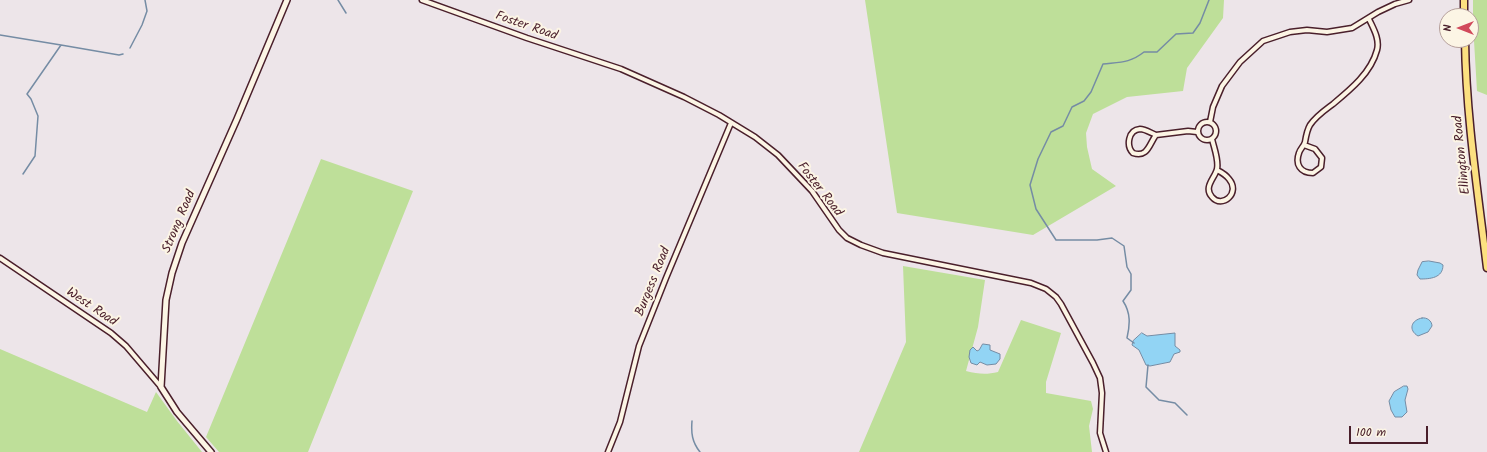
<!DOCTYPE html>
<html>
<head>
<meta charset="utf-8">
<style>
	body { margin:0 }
	#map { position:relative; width:1487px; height:452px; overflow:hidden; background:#ede5e9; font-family:Kalam,sans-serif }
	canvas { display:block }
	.north { position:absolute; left:1439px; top:8px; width:40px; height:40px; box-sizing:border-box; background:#fcf5e5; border:1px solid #b59f9b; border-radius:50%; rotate:270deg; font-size:11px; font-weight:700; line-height:16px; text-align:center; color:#4a1f2b }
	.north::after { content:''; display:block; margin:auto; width:14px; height:18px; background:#d1495b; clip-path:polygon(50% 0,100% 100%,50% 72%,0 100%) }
	.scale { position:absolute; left:1349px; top:426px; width:79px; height:18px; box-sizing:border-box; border:2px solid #4a1f2b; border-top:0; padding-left:5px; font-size:12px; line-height:14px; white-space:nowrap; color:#4a1f2b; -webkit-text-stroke:3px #fcf5e5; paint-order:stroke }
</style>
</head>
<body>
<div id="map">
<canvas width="1487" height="452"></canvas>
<div class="north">N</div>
<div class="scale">100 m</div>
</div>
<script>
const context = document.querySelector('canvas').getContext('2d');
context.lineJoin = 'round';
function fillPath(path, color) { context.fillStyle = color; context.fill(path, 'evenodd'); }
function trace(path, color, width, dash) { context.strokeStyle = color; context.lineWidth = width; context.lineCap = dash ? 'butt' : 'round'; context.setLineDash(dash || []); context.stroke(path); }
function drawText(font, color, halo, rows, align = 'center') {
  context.font = font + ' Kalam,sans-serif'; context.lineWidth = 4; context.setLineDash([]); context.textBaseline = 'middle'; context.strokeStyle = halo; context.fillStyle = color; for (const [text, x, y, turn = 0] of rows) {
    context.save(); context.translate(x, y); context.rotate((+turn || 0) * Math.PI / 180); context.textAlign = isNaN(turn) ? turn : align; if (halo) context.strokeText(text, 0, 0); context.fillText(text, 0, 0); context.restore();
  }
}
const green = new Path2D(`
	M865 0H1224L1223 18 1187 68 1183 91 1127 97 1093 114 1086 133 1087 147 1092 169 1116 186 1033 235 897 213Z
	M1473 0H1487V95L1477 91 1473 24Z
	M321 159 413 191 308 452H219L206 437Z
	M903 266 985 280 978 327 966 371C978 374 986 375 998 372L1021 320 1061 333 1046 382V393L1091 401 1093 409 1089 426 1092 452H859L906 342Z
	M0 349 147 412 156 392 177 421 202 452H0Z`);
const water = new Path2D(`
	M1429 261 1440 263 1443 265C1443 278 1430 279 1420 279L1417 275 1418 270 1422 262Z
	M1422 318C1427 317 1432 321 1432 326L1428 332 1418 336C1408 330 1411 320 1422 318Z
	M1142 333 1147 336 1175 333V346L1180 350V352L1174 354 1170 362 1150 366 1146 365 1139 350 1132 345 1133 341Z
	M983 344 990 345V350L1000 354V359L996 364 987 365 980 362 977 365 971 363 969 357 970 350 973 347 977 351 979 350Z
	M1404 386H1407L1408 389 1405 400 1407 412 1402 417H1395L1391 410 1389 401 1394 392Z`);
const stream = new Path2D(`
	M338 0 346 13
	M0 35 61 45
	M130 48 142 25 147 11 145 0
	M23 174 35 156 38 116 31 99 27 94 61 45 119 55 123 54
	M1134 343 1127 338C1130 325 1131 313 1123 301L1131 290V274L1127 267 1124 246 1112 238 1097 240H1056L1036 209 1030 185 1038 159 1051 132 1063 126 1072 107 1084 101 1091 92 1103 64C1121 62 1130 63 1144 52H1157L1176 34 1193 33 1200 23 1209 0
	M1148 365 1146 387 1159 400 1175 403 1187 415
	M692 421C691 433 692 442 700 452`);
const minor = new Path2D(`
	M422 0 527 38 621 69 684 97 719 115 755 137 778 155 812 191 839 230 847 238 861 245 883 253 1031 283 1046 289 1056 297 1061 304 1093 363 1100 378 1102 393 1100 433 1106 452
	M1198 131a9 9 0 1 1 18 0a9 9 0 1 1-18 0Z
	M1210 122 1213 107 1222 86 1240 62 1263 41 1290 32 1307 30 1327 32 1352 28 1378 12 1395 4 1409 0
	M1156 135C1151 133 1145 129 1140 129 1128 130 1126 146 1133 153 1148 158 1149 144 1156 135L1188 131 1197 132
	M1212 139C1214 148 1219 160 1217 169 1215 178 1203 187 1212 197 1222 209 1241 193 1229 179 1226 175 1221 172 1217 170
	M1304 145 1315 149 1322 158 1321 167 1313 173C1300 173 1295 164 1299 153 1300 149 1304 146 1305 142 1306 136 1307 130 1310 125 1316 116 1325 110 1333 104 1350 90 1371 73 1377 50 1380 39 1373 28 1369 19
	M0 258 111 333 126 346 161 387
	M608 452 620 422 639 346 666 278 731 123`);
const tertiary = new Path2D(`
	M211 452 177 412 161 387 166 300 172 273 182 243 237 119 287 0`);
const primary = new Path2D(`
	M1464 0V16
	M1465 40C1466 116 1478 193 1487 268`);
const streetNames = [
	["Foster Road",526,27,19],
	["Ellington Road",1463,155,-96],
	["Foster Road",819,190,52],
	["Strong Road",180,222,-67],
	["Burgess Road",654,282,-68],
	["West Road",91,308,34]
];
fillPath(green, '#bedf99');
fillPath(water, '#92d4f4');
trace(water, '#758ca4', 1);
trace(stream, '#758ca4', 1.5);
trace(minor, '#4a1f2b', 7);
trace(tertiary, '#4a1f2b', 8);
trace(primary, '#4a1f2b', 9);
trace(minor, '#fcf5e5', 4);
trace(tertiary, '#fcf5e5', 5);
trace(primary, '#fce080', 6);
drawText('13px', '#4a1f2b', '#fcf5e5', streetNames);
</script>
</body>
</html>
